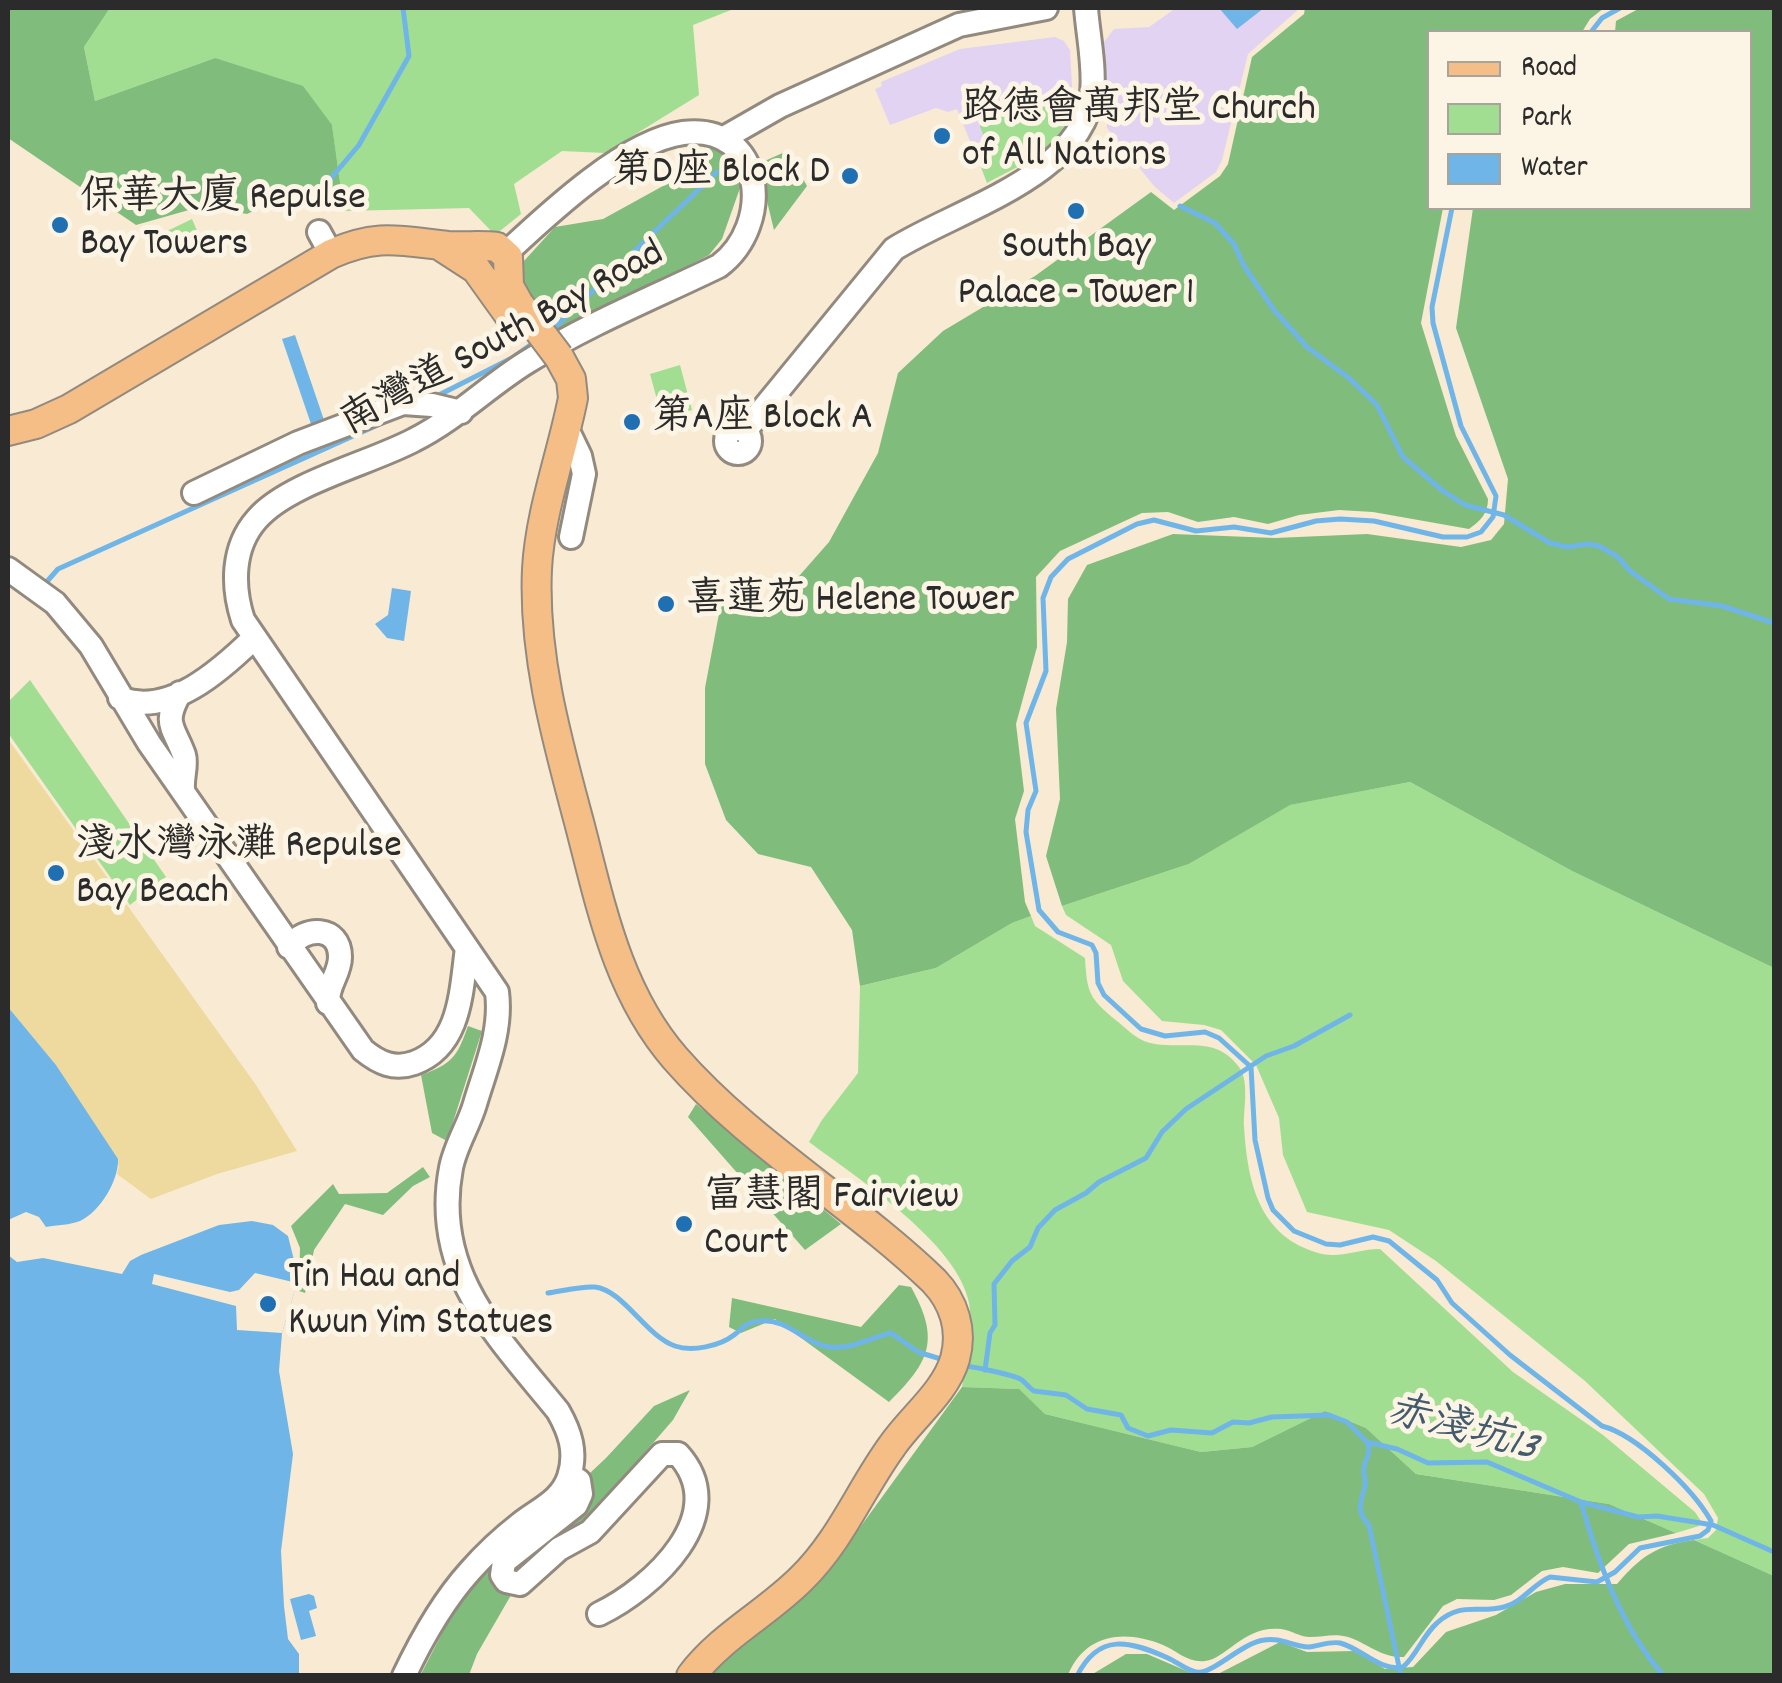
<!DOCTYPE html>
<html>
<head>
<meta charset="utf-8">
<style>
	body { margin:0 }
	#map { position:relative; width:1782px; height:1683px; overflow:hidden; background:#f8ead3; font-family:Dekko,sans-serif }
	canvas { display:block }
	.frame { position:absolute; inset:0; border:10px solid #2b2b2b; pointer-events:none }
	.legend { position:absolute; left:1427px; top:30px; width:325px; height:180px; box-sizing:border-box; background:#fcf5e5; border:2px solid #a8a49b; margin:0; padding:12px 18px; list-style:none; font-size:30px; color:#2b2b2b }
	.legend li { display:flex; align-items:center; gap:20px; height:50px }
	.legend b { width:50px; border:2px solid #a8a49b }
</style>
</head>
<body>
<div id="map">
<canvas width="1782" height="1683"></canvas>
<div class="frame"></div>
<ul class="legend">
<li><b style="height:12px;background:#f6be87"></b>Road</li>
<li><b style="height:28px;background:#a1de92"></b>Park</li>
<li><b style="height:28px;background:#70b5e7"></b>Water</li>
</ul>
</div>
<script>
const context = document.querySelector('canvas').getContext('2d');
context.lineJoin = 'round';
function fillPath(path, color) { context.fillStyle = color; context.fill(path, 'evenodd'); }
function trace(path, color, width, dash) { context.strokeStyle = color; context.lineWidth = width; context.lineCap = dash ? 'butt' : 'round'; context.setLineDash(dash || []); context.stroke(path); }
function drawText(font, color, halo, rows, align = 'center') {
  context.font = font + ' Dekko,"LXGW WenKai TC",sans-serif'; context.lineWidth = 10; context.setLineDash([]); context.textBaseline = 'middle'; context.strokeStyle = halo; context.fillStyle = color; for (const [text, x, y, turn = 0] of rows) {
    context.save(); context.translate(x, y); context.rotate((+turn || 0) * Math.PI / 180); context.textAlign = isNaN(turn) ? turn : align; if (halo) context.strokeText(text, 0, 0); context.fillText(text, 0, 0); context.restore();
  }
}
const built = new Path2D(`
	M1176 8H1300L1248 54 1222 160 1216 172 1174 203 1154 186 1107 128 1104 42 1114 29 1149 27Z
	M1055 37 1064 41 1070 50 1073 103 1068 122 1059 137 987 183 957 109 948 112 936 108 890 125 875 89 882 86 881 82 960 49Z`);
const green = new Path2D(`
	M110 8H736L693 25 699 95 605 153 562 151 514 184 521 214 495 235 469 208 344 211 332 126 215 58 95 101 84 47Z
	M1073 103C1059 153 1029 160 987 183L976 153 989 147 980 127 981 116 989 110Z
	M192 219 201 240 172 253 163 233Z
	M680 365 692 410 662 418 650 374Z
	M30 680 166 877 130 905 8 733V702Z
	M1410 782 1572 871 1774 968V1576L1694 1540 1708 1538 1716 1530 1718 1518 1704 1494 1585 1381 1436 1261 1389 1230 1307 1212 1283 1155 1279 1118 1256 1065 1221 1030 1204 1025 1162 1021 1123 981 1111 945 1066 915 1062 906 1189 864 1289 805Z
	M1031 916 1035 926 1085 958C1087 993 1089 998 1117 1021 1129 1031 1139 1042 1155 1044 1187 1049 1216 1036 1239 1067 1250 1082 1243 1110 1244 1127 1247 1173 1255 1222 1298 1245 1308 1250 1323 1256 1335 1255 1350 1254 1364 1249 1380 1249L1513 1372 1603 1435 1695 1512 1701 1521 1699 1526 1676 1533 1609 1504 1416 1474 1366 1428 1325 1411 1252 1447 1201 1452 1045 1414 1018 1389 962 1387C967 1360 974 1330 969 1303 958 1243 856 1177 809 1142L822 1120 858 1073 860 986 936 968 1012 923Z`);
const forest = new Path2D(`
	M8 8H110L84 47 95 101 215 58 303 86 332 125 344 211 311 199 284 196 247 214 203 206 136 225 8 138Z
	M1305 8H1604L1590 19 1582 32H1430V208H1443L1421 323 1456 436 1488 499C1488 514 1480 521 1469 529L1373 512 1339 510 1299 515 1268 524 1234 517 1198 522 1168 512 1142 513 1060 551 1036 577 1037 647 1016 724 1024 791 1015 819 1025 902 1031 916 1012 923 936 968 860 986 852 930 811 867 758 854 726 820 705 764V688L721 603 778 600 829 542 878 453 898 373 943 331 1035 276 1151 192 1174 210 1220 176 1228 164 1252 57 1304 14Z
	M1640 8H1774V968L1572 871 1410 782 1290 805 1189 864 1062 906 1046 856 1060 799 1056 709 1067 642 1068 599 1087 565 1173 534 1275 538 1367 534 1461 547 1491 540 1504 524 1508 479 1456 328 1473 208H1750V32H1615L1616 21Z
	M712 147 730 157 740 188 722 239 709 255 558 333 513 273 555 227 603 219 683 175 694 158Z
	M787 151 807 186 774 230 758 164Z
	M468 1026 482 1031 447 1141 432 1133 421 1075C452 1064 457 1057 468 1026Z
	M696 1104 841 1224 805 1250 688 1117Z
	M423 1167 430 1177 413 1186 383 1215 345 1204 314 1250 305 1293 299 1291 300 1248 291 1226 333 1184 339 1194 387 1193Z
	M899 1285 911 1287C940 1339 931 1361 889 1402L775 1319 741 1333 729 1327 732 1298 861 1327Z
	M962 1387 1019 1389 1045 1414 1201 1452 1252 1447 1325 1411 1366 1428 1416 1474 1609 1504 1676 1533 1629 1544 1598 1573 1563 1567 1542 1571 1511 1595 1494 1600 1457 1599 1443 1606 1404 1657C1381 1658 1369 1644 1348 1637 1335 1633 1323 1637 1310 1637 1300 1637 1291 1630 1281 1629 1244 1625 1228 1658 1205 1661 1188 1663 1177 1651 1163 1645 1124 1629 1085 1634 1068 1675L709 1676C746 1638 793 1610 829 1570Z
	M690 1390 673 1420 588 1518 518 1583 477 1654 469 1675 420 1676 453 1612 494 1551 558 1503 606 1458 654 1406Z
	M1694 1540 1774 1576V1675H1216L1280 1642 1307 1652 1355 1651 1385 1669 1413 1667 1446 1632 1496 1615 1536 1592 1565 1584H1617C1641 1556 1657 1545 1694 1540Z
	M1126 1654H1147L1196 1675H1091Z`);
const sand = new Path2D(`
	M8 739 256 1085 297 1151 217 1174 151 1199 117 1174 119 1166 56 1065 8 1007Z`);
const water = new Path2D(`
	M1219 8H1264L1237 29Z
	M295 335 324 420 311 424 282 339Z
	M392 588 411 591 404 641 387 638 375 624 388 615Z
	M8 1007 56 1065 118 1159C119 1180 100 1212 80 1221 70 1225 57 1225 46 1227L39 1217 26 1212 8 1220Z
	M252 1221 273 1225 288 1236 297 1272V1283L282 1333 279 1371 293 1454 281 1551 284 1606 288 1639 299 1654V1675H8V1255L17 1262 43 1258 122 1274 130 1261 141 1255 219 1225Z
	M309 1594 314 1596 317 1608 309 1611 316 1636 301 1640 290 1599Z`);
const pier = new Path2D(`
	M255 1273 297 1283 282 1333 237 1330 236 1306 152 1284 154 1274 230 1292 239 1290Z`);
const stream = new Path2D(`
	M1591 32 1602 18 1620 8
	M328 199 327 183 359 145 409 56 403 8
	M1180 206 1215 223 1234 244 1244 266 1274 310 1307 347 1349 378 1377 405 1403 457 1443 491 1465 505 1504 515 1550 543 1567 547 1588 544 1599 546 1618 557 1630 571 1669 599 1722 606 1774 623
	M550 332 717 172
	M437 396 512 358 536 341
	M43 586 58 569 382 423
	M548 1293C563 1291 580 1286 595 1287 623 1290 646 1336 675 1346 692 1352 720 1346 734 1335 743 1328 747 1322 760 1321 787 1319 800 1339 824 1346 847 1352 869 1338 891 1333L918 1352 944 1360
	M965 1366C975 1367 1015 1375 1022 1380 1026 1383 1029 1388 1034 1391L1066 1395 1087 1409 1121 1415 1128 1428 1148 1436 1171 1430 1212 1433 1233 1422 1249 1423 1272 1417 1329 1415 1347 1422 1367 1442 1397 1449 1428 1463 1487 1462 1581 1502 1638 1517 1657 1516 1713 1525 1774 1552
	M985 1370 990 1333 995 1325 994 1284 1012 1261 1030 1247 1038 1228 1055 1210 1086 1193 1099 1182 1146 1158 1162 1132 1186 1109 1266 1056 1294 1046 1350 1015
	M1368 1444C1371 1457 1365 1457 1364 1468 1363 1474 1366 1480 1365 1486 1361 1502 1355 1510 1369 1525L1401 1676
	M1581 1502C1598 1562 1622 1629 1664 1676
	M1077 1676C1099 1632 1130 1641 1168 1658 1177 1662 1186 1670 1196 1672 1211 1676 1241 1643 1264 1640 1281 1637 1293 1647 1309 1647 1319 1646 1330 1641 1340 1643 1361 1648 1380 1672 1403 1667 1417 1655 1423 1635 1437 1623 1461 1601 1478 1614 1504 1607 1522 1603 1533 1584 1550 1577L1597 1582 1615 1572 1640 1548 1700 1536 1708 1530 1711 1521C1693 1489 1637 1435 1602 1426L1510 1355 1452 1303 1437 1280 1389 1241 1373 1237 1340 1245 1326 1244 1294 1231 1273 1210 1268 1198 1255 1140 1251 1067 1219 1038 1205 1032 1165 1036 1141 1029 1104 995 1098 983 1096 953 1092 945 1058 932 1039 910 1026 832 1028 810 1036 791 1026 723 1046 671 1043 598 1051 577 1068 559 1137 524 1154 520 1196 531 1234 527 1271 533 1316 521 1340 519 1374 521 1443 537H1467L1481 532 1493 517 1496 496 1461 426 1433 323 1432 307 1452 208`);
const minor = new Path2D(`
	M724 138 780 106 959 25 1046 8
	M319 232 331 254
	M726 441a12 12 0 1 1 24 0a12 12 0 1 1-24 0Z
	M567 429 580 456 584 474 571 537
	M745 431 894 249C958 209 1083 176 1092 93 1095 66 1088 35 1086 8
	M194 493 298 443 403 403 432 405 461 412
	M8 569 55 603 91 646 149 743 363 1050C379 1063 394 1070 414 1063 461 1046 461 991 467 948
	M180 693C162 724 174 727 184 755 187 765 182 777 183 788
	M120 698C168 718 221 670 254 638
	M289 947C304 926 340 925 340 957 340 974 327 985 328 1003
	M570 1475 579 1481 581 1494 576 1505 504 1562 502 1575 506 1581 520 1584 559 1549 590 1532 662 1454H678C733 1514 653 1588 599 1614
	M404 1676C422 1638 442 1602 470 1571 485 1554 502 1538 520 1524 539 1509 561 1501 569 1477 577 1452 570 1432 558 1411 498 1337 431 1273 451 1168 455 1146 469 1125 475 1104 486 1067 502 1031 497 992L243 620C232 586 232 547 257 519 288 483 371 463 414 440 456 419 488 386 527 362 588 324 655 297 719 266 774 225 765 123 683 133 625 141 548 214 506 253`);
const major = new Path2D(`
	M442 247 476 269 509 315
	M559 357 571 379 573 398C562 454 540 512 537 569 533 655 557 740 579 822 601 906 617 991 675 1058 749 1143 853 1203 934 1281 954 1302 963 1330 955 1359 945 1393 912 1417 892 1446 860 1490 841 1540 801 1579 766 1614 721 1636 691 1676
	M8 431 36 424 69 409 331 254C378 233 400 241 448 246 465 247 481 245 497 247L508 257 509 286 519 304`);
const majorBridge = new Path2D(`
	M519 304 559 357`);
const markers = [
	[942,136,10,"#1f6fb2"],
	[850,176,10,"#1f6fb2"],
	[1076,211,10,"#1f6fb2"],
	[60,225,10,"#1f6fb2"],
	[632,422,10,"#1f6fb2"],
	[666,604,10,"#1f6fb2"],
	[56,873,10,"#1f6fb2"],
	[684,1224,10,"#1f6fb2"],
	[268,1304,10,"#1f6fb2"]
];
const poiNames = [
	["路德會萬邦堂 Church",962,113],
	["of All Nations",962,159],
	["第D座 Block D",830,176,"right"],
	["保華大廈 Repulse",80,202],
	["Bay Towers",80,248],
	["South Bay",1076,251,"center"],
	["Palace - Tower 1",1076,297,"center"],
	["第A座 Block A",652,422],
	["喜蓮苑 Helene Tower",686,604],
	["淺水灣泳灘 Repulse",76,850],
	["Bay Beach",76,896],
	["富慧閣 Fairview",704,1201],
	["Court",704,1247],
	["Tin Hau and",288,1281],
	["Kwun Yim Statues",288,1327]
];
const streetNames = [
	["南灣道 South Bay Road",504,341,-29]
];
const waterNames = [
	["赤淺坑13",1461,1433,15]
];
fillPath(built, '#e3d3f2');
fillPath(green, '#a1de92');
fillPath(forest, '#80bd7c');
fillPath(sand, '#eeda9e');
fillPath(water, '#70b5e7');
fillPath(pier, '#f8ead3');
trace(stream, '#70b5e7', 5);
trace(minor, '#928a7f', 28);
trace(major, '#928a7f', 32);
trace(minor, '#fff', 22);
trace(major, '#f6be87', 28);
trace(majorBridge, '#928a7f', 32, []);
trace(majorBridge, '#f6be87', 28);
for (const [x, y, r, color] of markers) { const dot = new Path2D(); dot.arc(x, y, r, 0, 2 * Math.PI); context.fillStyle = color; context.fill(dot); trace(dot, '#fcf5e5', 4); }
drawText('40px', '#2b2b2b', '#fcf5e5', poiNames, 'left');
drawText('40px', '#2b2b2b', '#fcf5e5', streetNames);
drawText('italic 42px', '#435b6d', '#fcf5e5', waterNames);
</script>
</body>
</html>
